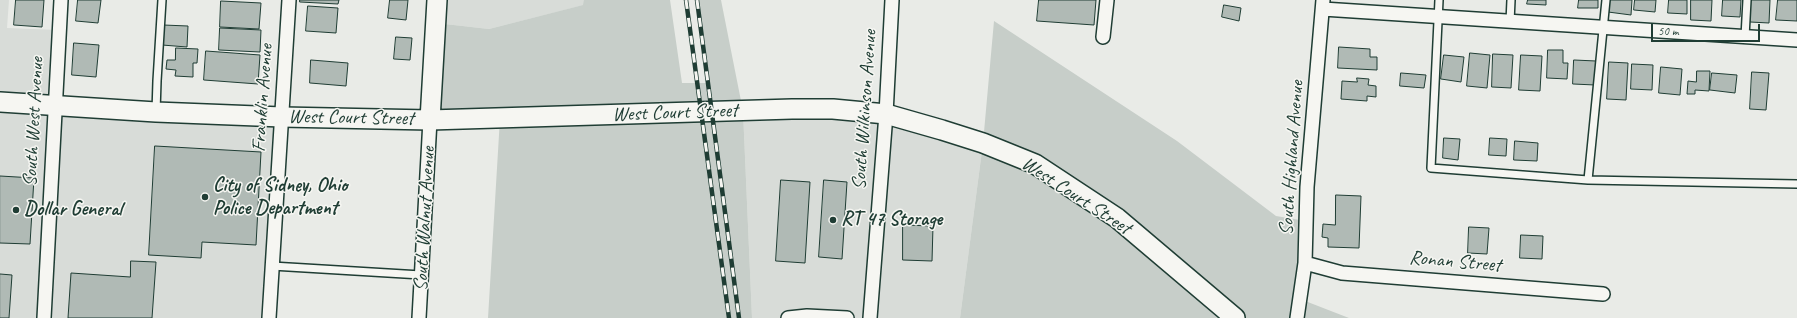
<!DOCTYPE html>
<html>
<head>
<meta charset="utf-8">
<style>
	body { margin:0 }
	#map { position:relative; width:1797px; height:318px; overflow:hidden; background:#e9ebe7; font-family:Caveat,sans-serif }
	canvas { display:block }
	.scale { position:absolute; left:1651px; top:24px; width:109px; height:18px; box-sizing:border-box; border:2px solid #1f3d34; border-top:0; padding-left:5px; font-size:12px; line-height:14px; white-space:nowrap; color:#1f3d34; -webkit-text-stroke:3px #f6f6f2; paint-order:stroke }
</style>
</head>
<body>
<div id="map">
<canvas width="1797" height="318"></canvas>
<div class="scale">50 m</div>
</div>
<script>
const context = document.querySelector('canvas').getContext('2d');
context.lineJoin = 'round';
function fillPath(path, color) { context.fillStyle = color; context.fill(path, 'evenodd'); }
function trace(path, color, width, dash) { context.strokeStyle = color; context.lineWidth = width; context.lineCap = dash ? 'butt' : 'round'; context.setLineDash(dash || []); context.stroke(path); }
function drawText(font, color, halo, rows, align = 'center') {
  context.font = font + ' Caveat,sans-serif'; context.lineWidth = 3; context.setLineDash([]); context.textBaseline = 'middle'; context.strokeStyle = halo; context.fillStyle = color; for (const [text, x, y, turn = 0] of rows) {
    context.save(); context.translate(x, y); context.rotate((+turn || 0) * Math.PI / 180); context.textAlign = isNaN(turn) ? turn : align; if (halo) context.strokeText(text, 0, 0); context.fillText(text, 0, 0); context.restore();
  }
}
const built = new Path2D(`
	M0 0H9L7 28 59 30 55 105 282 117 269 318H0Z
	M437 0H584V5L489 29 436 23Z
	M833 109 983 143 960 318H752L743 111Z`);
const green = new Path2D(`
	M584 0H670L682 83H708L699 0H721L743 111 752 318H488L500 118 430 120 436 23 489 29 583 5Z
	M994 21 1177 141 1276 216 1306 221 1300 299 1349 318H960L983 143Z`);
const building = new Path2D(`
	M16 0H44L42 27 14 25Z
	M78 0H101L98 23 76 21Z
	M300 0H339L338 4 300 2Z
	M390 0H408L406 20 388 18Z
	M1039 0H1096L1094 25 1037 21Z
	M1528 0H1546V5L1527 4Z
	M1579 0H1598V8H1578Z
	M1609 0H1632L1631 15 1608 12Z
	M1635 0H1656L1655 12 1634 10Z
	M1669 0H1687V14L1668 13Z
	M1691 0H1712L1711 21 1691 20Z
	M1723 0H1741L1740 17 1722 16Z
	M1751 0H1770L1769 23 1750 22Z
	M1778 0H1797V21L1776 20Z
	M221 1 261 3 259 29 220 27Z
	M1224 5 1241 8 1239 21 1222 17Z
	M308 6 338 8 336 33 306 31Z
	M163 25 188 26 187 47 162 45Z
	M220 28 261 30 260 52 219 50Z
	M396 37 412 38 410 60 394 59Z
	M74 43 99 45 96 77 72 75Z
	M1339 47 1370 49V57H1377V70L1338 68Z
	M176 48 198 49 197 63H193V77L175 76 176 70 166 69 167 60H175Z
	M1548 50H1563V63H1568L1567 79 1547 78Z
	M206 51 260 55 258 84 204 80Z
	M1470 53 1490 55 1487 88 1467 86Z
	M1493 54 1513 55 1511 88 1492 87Z
	M1444 55 1464 57 1461 82 1441 79Z
	M1521 55 1542 56 1540 91 1519 90Z
	M311 60 348 63 346 86 310 83Z
	M1574 60 1596 61 1595 85 1573 84Z
	M1609 62 1628 63 1626 100 1607 99Z
	M1632 64 1653 65 1652 90 1631 89Z
	M1661 67 1682 69 1680 95 1659 93Z
	M1697 71H1710L1709 91 1695 90V94H1687L1688 81 1696 82Z
	M1752 72 1769 73 1766 110 1750 109Z
	M1401 73 1426 75 1424 88 1400 86Z
	M1712 73 1737 75 1735 93 1710 90Z
	M1357 78 1369 79 1368 85 1376 86V97L1367 96V101L1341 99 1342 81 1357 82Z
	M1444 138 1460 139 1458 160 1443 158Z
	M1490 138 1507 139 1506 156 1489 155Z
	M1515 141 1538 143 1537 161 1514 160Z
	M155 146 261 152 256 245 202 242 201 258 149 255Z
	M0 176 34 178 30 244 0 243Z
	M781 180 810 182 805 263 776 261Z
	M824 180 847 182 842 259 819 257Z
	M1336 195 1361 196 1359 248 1328 247V238L1322 237 1323 224 1335 225Z
	M903 225 933 226 932 261 903 260Z
	M1469 227 1489 228 1487 254 1468 253Z
	M1521 235 1543 236 1542 259 1520 258Z
	M131 261 156 262 152 318H68L71 273 130 277Z
	M0 274 12 275 9 318H0Z`);
const service = new Path2D(`
	M1439 0 1431 168 1588 180 1797 184
	M1510 22 1511 0
	M1745 37 1747 0
	M156 112 157 81 162 0
	M1588 180 1606 0
	M272 266 421 275`);
const minor = new Path2D(`
	M1323 9 1797 40
	M1103 37 1107 0
	M1305 263 1342 273 1603 294
	M44 318 61 0
	M269 318 289 0
	M419 318 430 120
	M788 318 807 316 847 318
	M870 318 886 114 892 0
	M1297 318 1305 263 1307 187 1323 0`);
const secondary = new Path2D(`
	M0 102 156 112 282 117 430 120 792 109H833L886 114 942 130 983 143 1035 164 1117 218 1235 318
	M430 120 437 0`);
const rail = new Path2D(`
	M686 0 729 318
	M697 0 739 318`);
const markers = [
	[205,197,4,"#1f3d34"],
	[16,210,4,"#1f3d34"],
	[833,220,4,"#1f3d34"]
];
const streetNames = [
	["Franklin Avenue",263,98,-86],
	["South Wilkinson Avenue",865,110,-86],
	["West Court Street",675,113,-2],
	["West Court Street",351,118,1],
	["South West Avenue",34,122,-87],
	["South Highland Avenue",1292,158,-86],
	["West Court Street",1076,196,33],
	["South Walnut Avenue",425,219,-87],
	["Ronan Street",1455,262,5]
];
const poiNames = [
	["City of Sidney, Ohio",213,186],
	["Police Department",213,209],
	["Dollar General",24,210],
	["RT 47 Storage",841,220]
];
fillPath(built, '#d8dcd8');
fillPath(green, '#c7cec9');
fillPath(building, '#b0bab5');
trace(building, '#1f3d34', 1);
trace(service, '#1f3d34', 10);
trace(minor, '#1f3d34', 16);
trace(secondary, '#1f3d34', 22);
trace(service, '#f6f6f2', 7);
trace(minor, '#f6f6f2', 13);
trace(secondary, '#f6f6f2', 19);
trace(rail, '#1f3d34', 4.5);
trace(rail, '#f6f6f2', 3, [9]);
for (const [x, y, r, color] of markers) { const dot = new Path2D(); dot.arc(x, y, r, 0, 2 * Math.PI); context.fillStyle = color; context.fill(dot); trace(dot, '#f6f6f2', 1.5); }
drawText('20px', '#1f3d34', '#f6f6f2', streetNames);
drawText('bold 20px', '#1f3d34', '#f6f6f2', poiNames, 'left');
</script>
</body>
</html>
